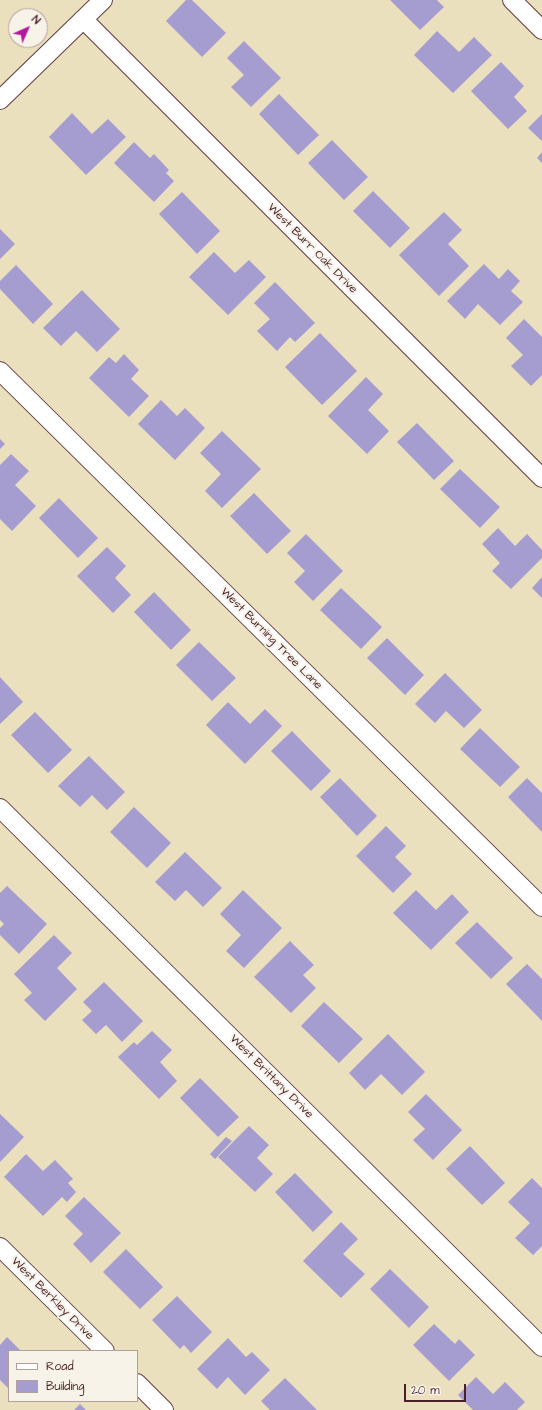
<!DOCTYPE html>
<html>
<head>
<meta charset="utf-8">
<style>
	body { margin:0 }
	#map { position:relative; width:542px; height:1410px; overflow:hidden; background:#eae0be; font-family:"Architects Daughter",sans-serif }
	canvas { display:block }
	.legend { position:absolute; left:8px; top:1350px; width:130px; height:52px; box-sizing:border-box; background:#f7f3e8; border:1px solid #b29e9c; margin:0; padding:5px 7px; list-style:none; font-size:12px; color:#4a1f2b }
	.legend li { display:flex; align-items:center; gap:8px; height:20px }
	.legend b { width:20px; border:1px solid #b29e9c }
	.north { position:absolute; left:8px; top:8px; width:40px; height:40px; box-sizing:border-box; background:#f7f3e8; border:1px solid #b29e9c; border-radius:50%; rotate:45deg; font-size:11px; font-weight:700; line-height:16px; text-align:center; color:#4a1f2b }
	.north::after { content:''; display:block; margin:auto; width:14px; height:18px; background:#b5179e; clip-path:polygon(50% 0,100% 100%,50% 72%,0 100%) }
	.scale { position:absolute; left:404px; top:1384px; width:62px; height:18px; box-sizing:border-box; border:2px solid #4a1f2b; border-top:0; padding-left:5px; font-size:12px; line-height:14px; white-space:nowrap; color:#4a1f2b; -webkit-text-stroke:3px #f7f3e8; paint-order:stroke }
</style>
</head>
<body>
<div id="map">
<canvas width="542" height="1410"></canvas>
<ul class="legend">
<li><b style="height:5px;background:#fff"></b>Road</li>
<li><b style="height:11px;background:#a59dd0"></b>Building</li>
</ul>
<div class="north">N</div>
<div class="scale">20 m</div>
</div>
<script>
const context = document.querySelector('canvas').getContext('2d');
context.lineJoin = 'round';
function fillPath(path, color) { context.fillStyle = color; context.fill(path, 'evenodd'); }
function trace(path, color, width, dash) { context.strokeStyle = color; context.lineWidth = width; context.lineCap = dash ? 'butt' : 'round'; context.setLineDash(dash || []); context.stroke(path); }
function drawText(font, color, halo, rows, align = 'center') {
  context.font = font + ' "Architects Daughter",sans-serif'; context.lineWidth = 4; context.setLineDash([]); context.textBaseline = 'middle'; context.strokeStyle = halo; context.fillStyle = color; for (const [text, x, y, turn = 0] of rows) {
    context.save(); context.translate(x, y); context.rotate((+turn || 0) * Math.PI / 180); context.textAlign = isNaN(turn) ? turn : align; if (halo) context.strokeText(text, 0, 0); context.fillText(text, 0, 0); context.restore();
  }
}
const building = new Path2D(`
	M186 0H192L226 33 202 57 166 21Z
	M390 0H437L444 7 420 30Z
	M437 31 459 52 474 37 492 55 453 93 414 55Z
	M244 41 281 78 251 107 231 87 244 75 227 58Z
	M501 62 524 86 514 97 527 111 508 129 471 91Z
	M279 94 319 135 298 155 259 114Z
	M72 113 92 134 108 119 126 137 86 175 49 137Z
	M542 114V141L528 128Z
	M332 140 368 177 344 200 308 163Z
	M134 142 150 158 154 154 169 170 166 173 174 181 154 202 114 163Z
	M542 152V163L537 158Z
	M373 191 410 228 390 248 353 211Z
	M182 192 220 231 197 254 159 214Z
	M444 212 462 230 448 244 469 266 439 296 399 255Z
	M0 229 15 244 0 259Z
	M214 252 235 273 249 260 266 277 228 315 189 277Z
	M484 264 499 279 508 269 520 281 511 291 523 302 500 325 478 304 465 319 447 301Z
	M16 265 53 304 33 324 0 289V281Z
	M275 282 315 323 295 342 290 337 277 351 257 331 270 319 254 303Z
	M82 290 120 329 97 352 76 331 61 346 43 328Z
	M524 319 542 337V375L531 386 511 366 523 355 506 338Z
	M320 333 357 371 322 405 285 367Z
	M124 354 139 370 131 379 149 396 129 417 89 378 109 357 116 363Z
	M366 377 383 394 368 410 389 431 367 454 328 416Z
	M161 400 177 416 185 408 205 428 175 460 138 424Z
	M417 423 454 461 434 480 397 442Z
	M222 431 261 469 222 508 205 491 221 474 200 453Z
	M0 439 5 444 0 449Z
	M11 454 29 471 15 485 36 506 12 531 0 519V465Z
	M460 469 500 507 480 528 440 489Z
	M254 493 291 531 267 554 230 516Z
	M59 498 98 538 78 558 39 518Z
	M498 528 515 546 527 534 542 550V558L511 589 492 571 500 563 482 544Z
	M306 534 343 571 313 601 294 582 305 571 287 553Z
	M107 547 126 566 115 578 131 595 113 613 77 576Z
	M542 577V598L532 588Z
	M341 588 382 627 361 649 320 610Z
	M154 592 191 630 171 650 134 612Z
	M387 638 424 675 405 695 367 658Z
	M199 642 236 678 212 701 176 665Z
	M445 673 482 710 464 728 446 711 435 723 415 704Z
	M0 677 23 702 0 724Z
	M228 702 250 724 265 709 282 726 245 764 206 725Z
	M35 712 72 750 48 773 11 735Z
	M480 728 520 767 500 787 460 749Z
	M292 731 331 771 311 791 271 751Z
	M89 756 125 792 107 810 92 795 80 807 58 786Z
	M340 778 377 816 357 836 320 797Z
	M527 778 542 793V832L508 797Z
	M134 807 171 843 147 868 110 832Z
	M386 826 406 846 395 857 412 874 393 893 356 856Z
	M185 852 222 888 203 907 186 890 175 901 155 882Z
	M7 886 47 924 19 954 0 935V928L4 924 0 920V893Z
	M243 890 282 928 244 968 226 951 241 935 220 914Z
	M416 890 436 910 452 894 469 912 431 950 393 913Z
	M477 922 513 958 491 979 455 943Z
	M54 935 72 953 57 968 77 989 45 1021 24 1000 32 993 14 974Z
	M290 941 314 965 303 975 316 988 291 1013 254 977Z
	M527 964 542 979V1021L506 984Z
	M104 982 143 1021 122 1042 106 1025 96 1034 82 1020 92 1011 83 1002Z
	M324 1002 363 1039 339 1063 301 1026Z
	M152 1031 172 1050 160 1062 177 1081 159 1099 118 1057 134 1042 137 1045Z
	M388 1034 425 1072 402 1095 381 1074 365 1090 349 1073Z
	M200 1078 239 1117 218 1137 180 1098Z
	M426 1094 462 1130 433 1160 413 1140 425 1129 408 1112Z
	M0 1114 24 1137 0 1162Z
	M249 1126 269 1145 257 1158 273 1174 255 1192 218 1157Z
	M226 1137 232 1141 215 1159 210 1154Z
	M470 1146 505 1183 482 1205 446 1169Z
	M26 1154 43 1171 55 1160 73 1179 68 1183 76 1192 67 1202 62 1197 43 1216 4 1177Z
	M295 1173 333 1212 313 1232 275 1192Z
	M532 1178 542 1188V1246L533 1255 515 1238 530 1223 508 1202Z
	M84 1197 121 1233 91 1263 73 1244 83 1234 65 1216Z
	M341 1222 358 1239 343 1254 365 1274 341 1298 303 1261Z
	M126 1249 163 1287 140 1309 103 1272Z
	M390 1269 429 1307 409 1328 370 1289Z
	M177 1296 212 1332 191 1353 184 1345 180 1349 152 1320Z
	M434 1324 455 1344 459 1339 475 1355 449 1381 413 1345Z
	M7 1337 21 1351H9V1389L0 1380V1345Z
	M228 1338 246 1357 252 1352 270 1370 245 1395 228 1377 217 1389 197 1369Z
	M476 1377 493 1394 505 1382 525 1402 517 1410H473L458 1395Z
	M285 1378 317 1410H270L261 1401Z
	M80 1404 86 1410H74Z`);
const minor = new Path2D(`
	M512 0 542 30
	M83 19 542 478
	M0 100 103 0
	M0 371 542 907
	M0 808 542 1347
	M0 1247 105 1351
	M137 1383 164 1410`);
const streetNames = [
	["West Burr Oak Drive",312,249,45],
	["West Burning Tree Lane",271,639,45],
	["West Brittany Drive",271,1077,45],
	["West Berkley Drive",52,1299,45]
];
fillPath(building, '#a59dd0');
trace(minor, '#623c41', 20);
trace(minor, '#fff', 18);
drawText('12px', '#4a1f2b', '#f7f3e8', streetNames);
</script>
</body>
</html>
